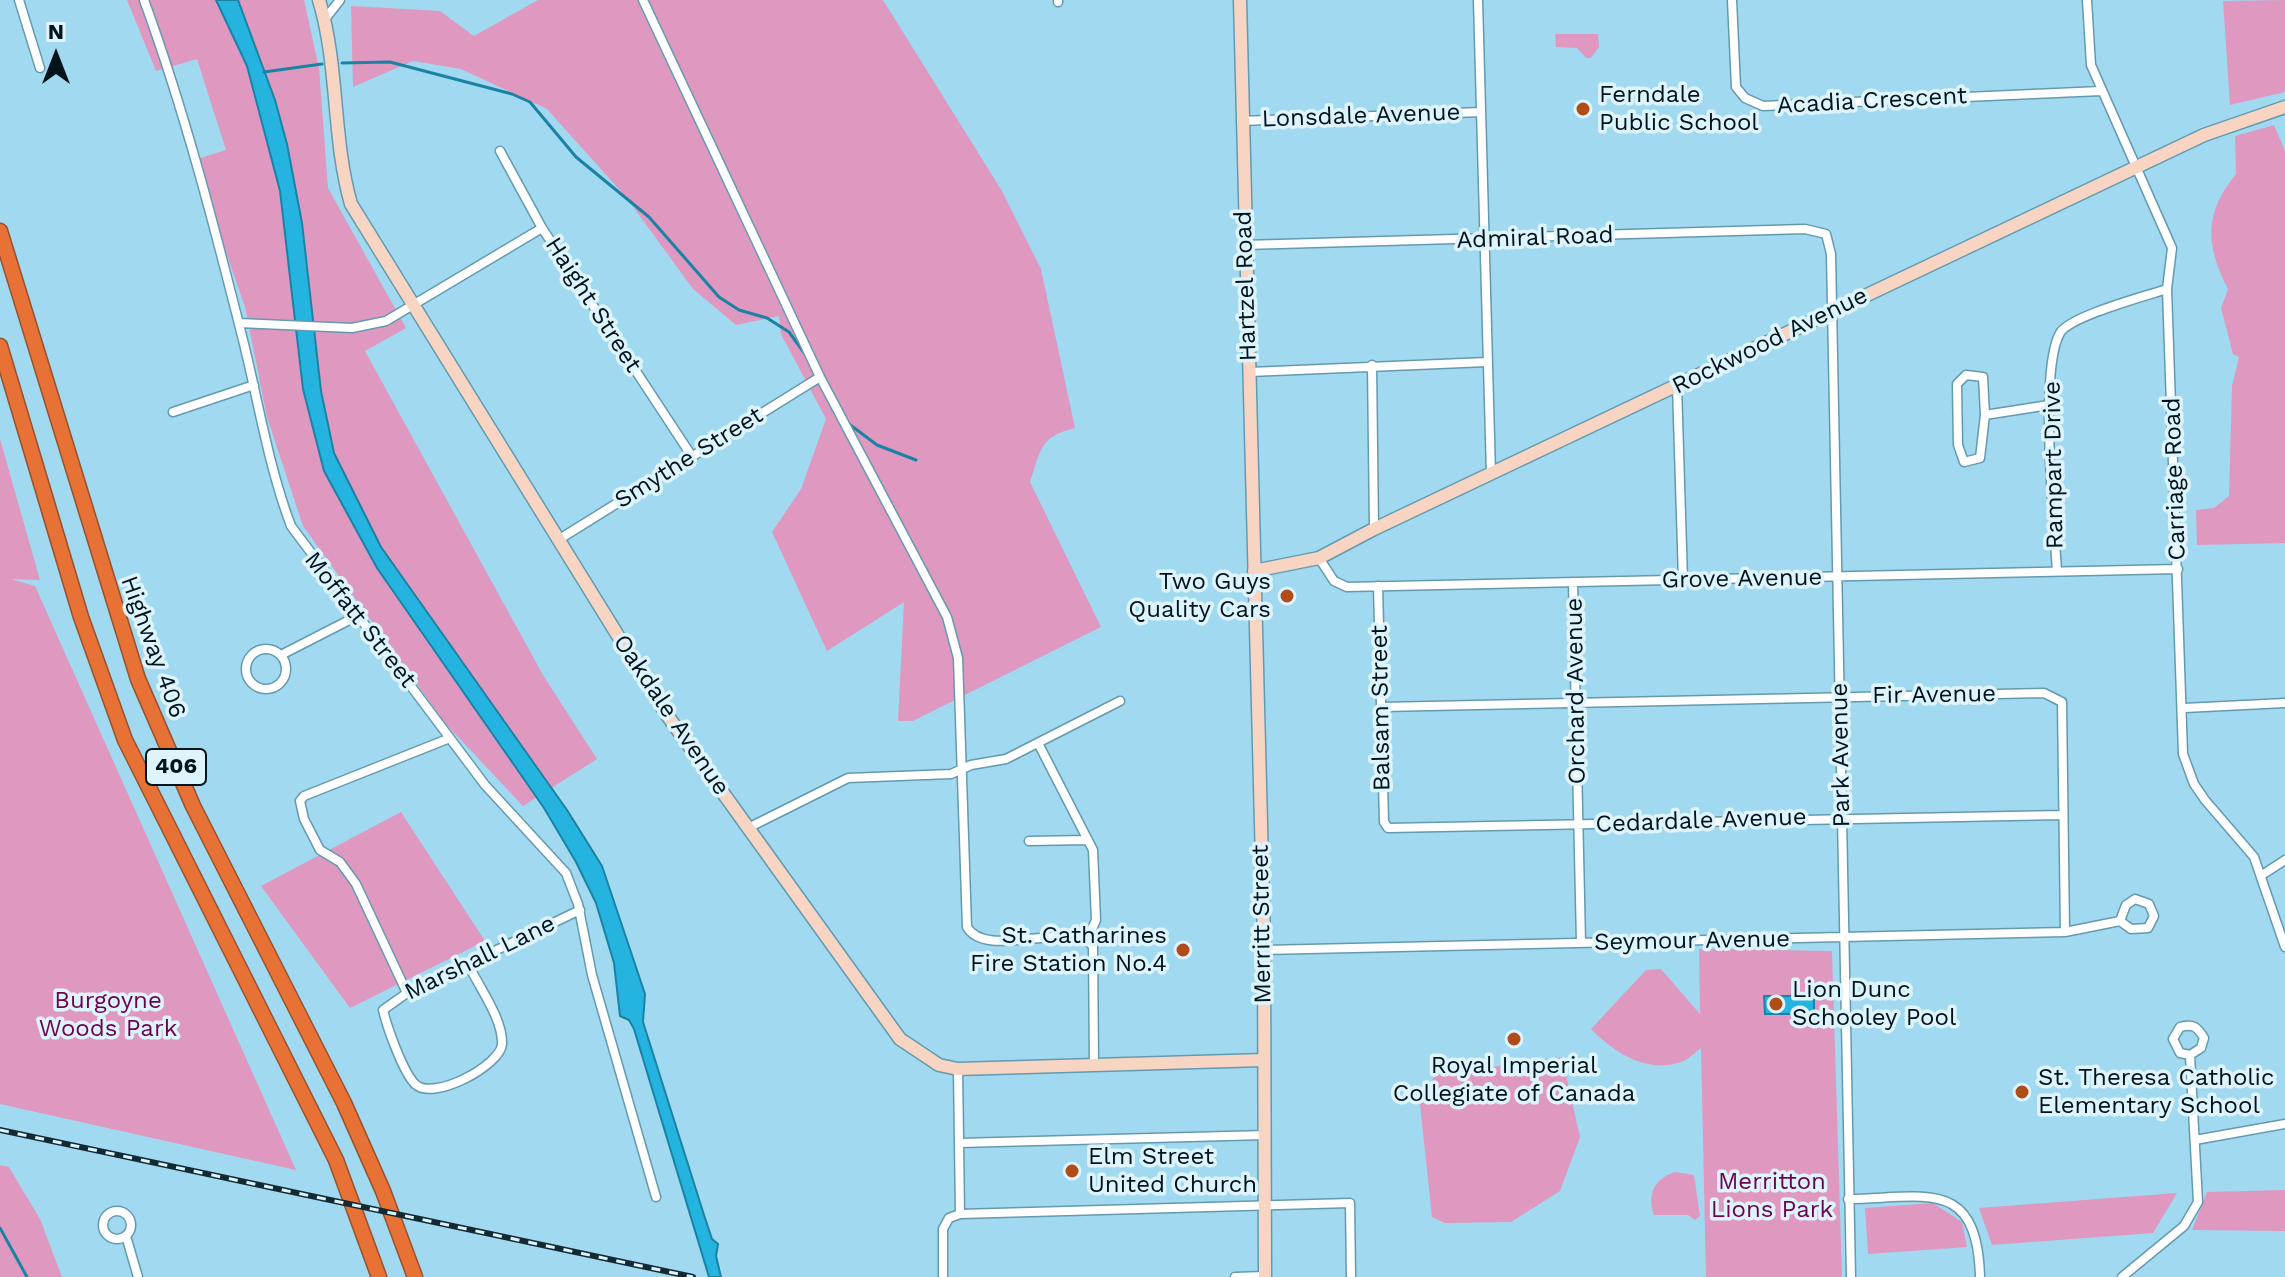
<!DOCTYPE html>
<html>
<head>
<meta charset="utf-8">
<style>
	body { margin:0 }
	#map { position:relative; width:2285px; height:1277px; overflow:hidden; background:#a1d9f0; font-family:"Work Sans",sans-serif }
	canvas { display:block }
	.north { position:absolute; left:16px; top:16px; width:80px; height:80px; -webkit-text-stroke:6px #def4fd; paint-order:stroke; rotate:0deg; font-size:22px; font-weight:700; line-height:32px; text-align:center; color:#01141c }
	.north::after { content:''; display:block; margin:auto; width:28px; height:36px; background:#01141c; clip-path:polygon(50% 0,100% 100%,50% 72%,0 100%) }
</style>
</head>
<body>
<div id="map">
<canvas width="2285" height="1277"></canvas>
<div class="north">N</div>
</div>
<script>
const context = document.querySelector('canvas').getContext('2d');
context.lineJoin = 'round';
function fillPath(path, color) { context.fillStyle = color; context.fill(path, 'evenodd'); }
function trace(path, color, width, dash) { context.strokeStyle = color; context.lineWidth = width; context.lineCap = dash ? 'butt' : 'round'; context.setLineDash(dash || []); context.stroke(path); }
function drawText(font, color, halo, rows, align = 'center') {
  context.font = font + ' "Work Sans",sans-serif'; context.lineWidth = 7; context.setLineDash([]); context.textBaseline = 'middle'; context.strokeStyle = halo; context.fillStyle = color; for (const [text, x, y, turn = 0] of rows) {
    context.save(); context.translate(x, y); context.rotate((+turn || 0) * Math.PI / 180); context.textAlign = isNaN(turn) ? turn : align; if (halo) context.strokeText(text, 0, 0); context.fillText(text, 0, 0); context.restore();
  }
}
const green = new Path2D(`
	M127 0H304L319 68 328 188 406 328 365 351 543 675 597 759 523 806 445 723 303 526 267 417 245 307 194 160 226 150 197 59 156 71Z
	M538 0H883L1002 191 1041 269 1075 428C1039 437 1041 450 1030 482L1101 627 913 721H898L904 602 827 651 772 532 801 489 826 419 781 334 779 316 736 325 693 289 626 197 547 109 461 69 413 61 353 87 351 6 440 11 474 36Z
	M2285 0V92L2230 105 2223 1Z
	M1555 34H1598L1599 47 1591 58H1586L1577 48 1556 47Z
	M2274 125 2285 151V543L2197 545 2196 510 2214 508 2229 496 2232 386 2239 357 2233 354 2221 308 2228 289C2205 244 2204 213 2236 174L2235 136Z
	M0 439 40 580 11 579 35 586 296 1170 0 1104Z
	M401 812 485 941 350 1008 261 886Z
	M1699 949 1832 951 1842 1277H1706L1701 1048C1695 1052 1688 1060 1681 1062 1646 1074 1614 1052 1591 1029L1646 970 1661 969 1700 1014Z
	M1562 1057 1580 1137 1560 1191 1511 1222 1445 1223 1432 1217 1419 1095 1436 1075Z
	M0 1165 9 1167 40 1219 62 1277H0Z
	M1675 1172 1694 1175 1700 1216 1695 1220 1688 1215H1654C1647 1194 1654 1179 1675 1172Z
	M2285 1190V1231L2192 1230 2207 1192Z
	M2177 1193 2153 1233 1992 1245 1979 1208Z
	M1933 1203 1962 1222 1967 1247 1868 1254 1865 1208Z`);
const water = new Path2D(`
	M216 0H238L275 100 287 144 302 223 321 391 334 453 381 547 567 810 602 866 645 994 643 1022 704 1215 712 1239 718 1244 716 1256 721 1277H709L634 1029 629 1020 620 1016 614 963 596 903 576 862 544 808 377 568 324 471 303 389 280 191 247 66Z
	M1764 996H1814V1014H1765Z`);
const stream = new Path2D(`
	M342 63 390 62 512 94 530 102 576 157 649 217 719 297 739 310 767 318 789 332 805 354
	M264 72 322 64
	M849 424 877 445 916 460
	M0 1228 27 1277`);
const street = new Path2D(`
	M19 0 40 68
	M144 0C185 112 215 229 244 344 259 405 269 468 291 526L485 785 566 873 578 904 592 975 656 1197
	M643 0 820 377 947 617 958 658 967 927C986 960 1067 920 1093 946L1094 1064
	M1058 0V2
	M1478 0 1491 474
	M1732 0 1736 87 1745 98 1763 106 2101 91
	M2087 0 2091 65 2172 248 2167 289 2183 754 2194 784 2205 800 2254 857 2285 947
	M325 19 340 0
	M1241 121 1481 112
	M500 151 542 228 691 455
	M1244 245 1805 229 1826 234 1831 254 1851 1277
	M239 323 352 328 386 321 542 228
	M1372 365 1374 529
	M1250 372 1487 362
	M1966 375 1983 377 1985 415 1980 458 1964 462 1958 445 1957 384Z
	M1677 386 1683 580
	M173 412 254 385
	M1985 415 2049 405
	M558 540 820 377
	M1319 558 1334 581 1347 587 2178 569
	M2057 571C2054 523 2039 369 2060 333 2070 316 2146 296 2167 289
	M1573 582 1581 943
	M1378 586 1384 822 1388 828 2062 815
	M246 669a20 20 0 1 1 40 0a20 20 0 1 1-40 0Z
	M281 655 359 615
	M1382 707 2044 693 2062 702 2065 932
	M2184 708 2285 703
	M1038 743 1093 850 1096 920 1087 940
	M748 828 848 778 951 774 971 765 1006 759 1120 701
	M1029 841 1088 840
	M2262 875 2285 860
	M1264 950 2065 932 2120 921 2126 905 2135 899 2149 904 2154 916 2148 928 2131 929 2120 921
	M468 964C479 987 503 1019 502 1044 501 1065 433 1102 415 1084 403 1072 387 1027 383 1010L407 993 580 910
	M407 993 356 884 340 862 320 850 304 819 300 801 304 796 450 738
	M958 1069 960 1214
	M2195 1140 2285 1124
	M959 1143 1266 1135
	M1848 1199C1926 1198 1977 1177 1980 1277
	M103 1225a14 14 0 1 1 28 0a14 14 0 1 1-28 0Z
	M126 1236 138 1277
	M943 1277V1229L949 1218 960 1214 1350 1203 1351 1277
	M1235 1277 1265 1276
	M2122 1277 2184 1226 2198 1202 2190 1055 2201 1048 2204 1038C2197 1026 2193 1024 2180 1027L2173 1039 2180 1053 2190 1055`);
const secondary = new Path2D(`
	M319 0C339 66 332 138 351 204L667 715 900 1039 939 1065 958 1069 1264 1060
	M1240 0 1264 941 1265 1277
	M1254 571 1319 558 1374 529 2204 135 2285 107`);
const highway = new Path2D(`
	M0 231 138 679 193 806 344 1103 383 1191 415 1277
	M0 346 81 617 125 740 336 1160 379 1277`);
const rail = new Path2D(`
	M0 1130 693 1277`);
const markers = [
	[1583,109,8,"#b04d16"],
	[1287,596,8,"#b04d16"],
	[1183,950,8,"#b04d16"],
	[1776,1004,8,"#b04d16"],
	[1514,1039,8,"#b04d16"],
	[2022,1092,8,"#b04d16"],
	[1072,1171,8,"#b04d16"]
];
const shields = [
	[176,767,60]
];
const shieldNames = [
	["406",176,767]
];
const poiNames = [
	["Ferndale",1599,95],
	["Public School",1599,123],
	["Two Guys",1271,582,"right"],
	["Quality Cars",1271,610,"right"],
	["St. Catharines",1167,936,"right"],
	["Fire Station No.4",1167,964,"right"],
	["Lion Dunc",1792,990],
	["Schooley Pool",1792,1018],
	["Royal Imperial",1514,1066,"center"],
	["Collegiate of Canada",1514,1094,"center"],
	["St. Theresa Catholic",2038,1078],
	["Elementary School",2038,1106],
	["Elm Street",1088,1157],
	["United Church",1088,1185]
];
const streetNames = [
	["Acadia Crescent",1872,101,-3],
	["Lonsdale Avenue",1361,116,-2],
	["Admiral Road",1535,238,-2],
	["Hartzel Road",1246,286,-92],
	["Haight Street",593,305,57],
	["Rockwood Avenue",1770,341,-26],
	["Smythe Street",689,458,-32],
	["Rampart Drive",2054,465,-91],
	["Carriage Road",2175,479,-92],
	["Grove Avenue",1742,579,-1],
	["Moffatt Street",360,620,52],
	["Highway 406",153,647,70],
	["Orchard Avenue",1576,691,-91],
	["Fir Avenue",1934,695,-1],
	["Balsam Street",1381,708,-91],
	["Oakdale Avenue",671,715,56],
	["Park Avenue",1841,755,-91],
	["Cedardale Avenue",1701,821,-2],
	["Merritt Street",1262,924,-91],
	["Seymour Avenue",1692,941,-1],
	["Marshall Lane",480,958,-26]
];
const parkNames = [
	["Burgoyne",108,1001],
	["Woods Park",108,1029],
	["Merritton",1772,1182],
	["Lions Park",1772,1210]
];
fillPath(green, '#df98c0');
fillPath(water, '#25b3df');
trace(water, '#1a83a4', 2);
trace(stream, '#1a83a4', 3);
trace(street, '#649aaf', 11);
trace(secondary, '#649aaf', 15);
trace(highway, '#97512d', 17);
trace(street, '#fff', 8);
trace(secondary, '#f8d5c3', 12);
trace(highway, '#e87236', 14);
trace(rail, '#132a34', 6);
trace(rail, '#def4fd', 3, [9]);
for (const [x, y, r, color] of markers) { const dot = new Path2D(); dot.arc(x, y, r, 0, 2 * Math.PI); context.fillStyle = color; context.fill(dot); trace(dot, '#def4fd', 3); }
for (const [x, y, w] of shields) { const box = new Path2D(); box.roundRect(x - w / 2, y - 18, w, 36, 6); context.fillStyle = '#def4fd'; context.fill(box); trace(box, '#01141c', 2); }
drawText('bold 22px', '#01141c', null, shieldNames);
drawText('24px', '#01141c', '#def4fd', poiNames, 'left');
drawText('24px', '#01141c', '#def4fd', streetNames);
drawText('24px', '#6f024f', '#def4fd', parkNames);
</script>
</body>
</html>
